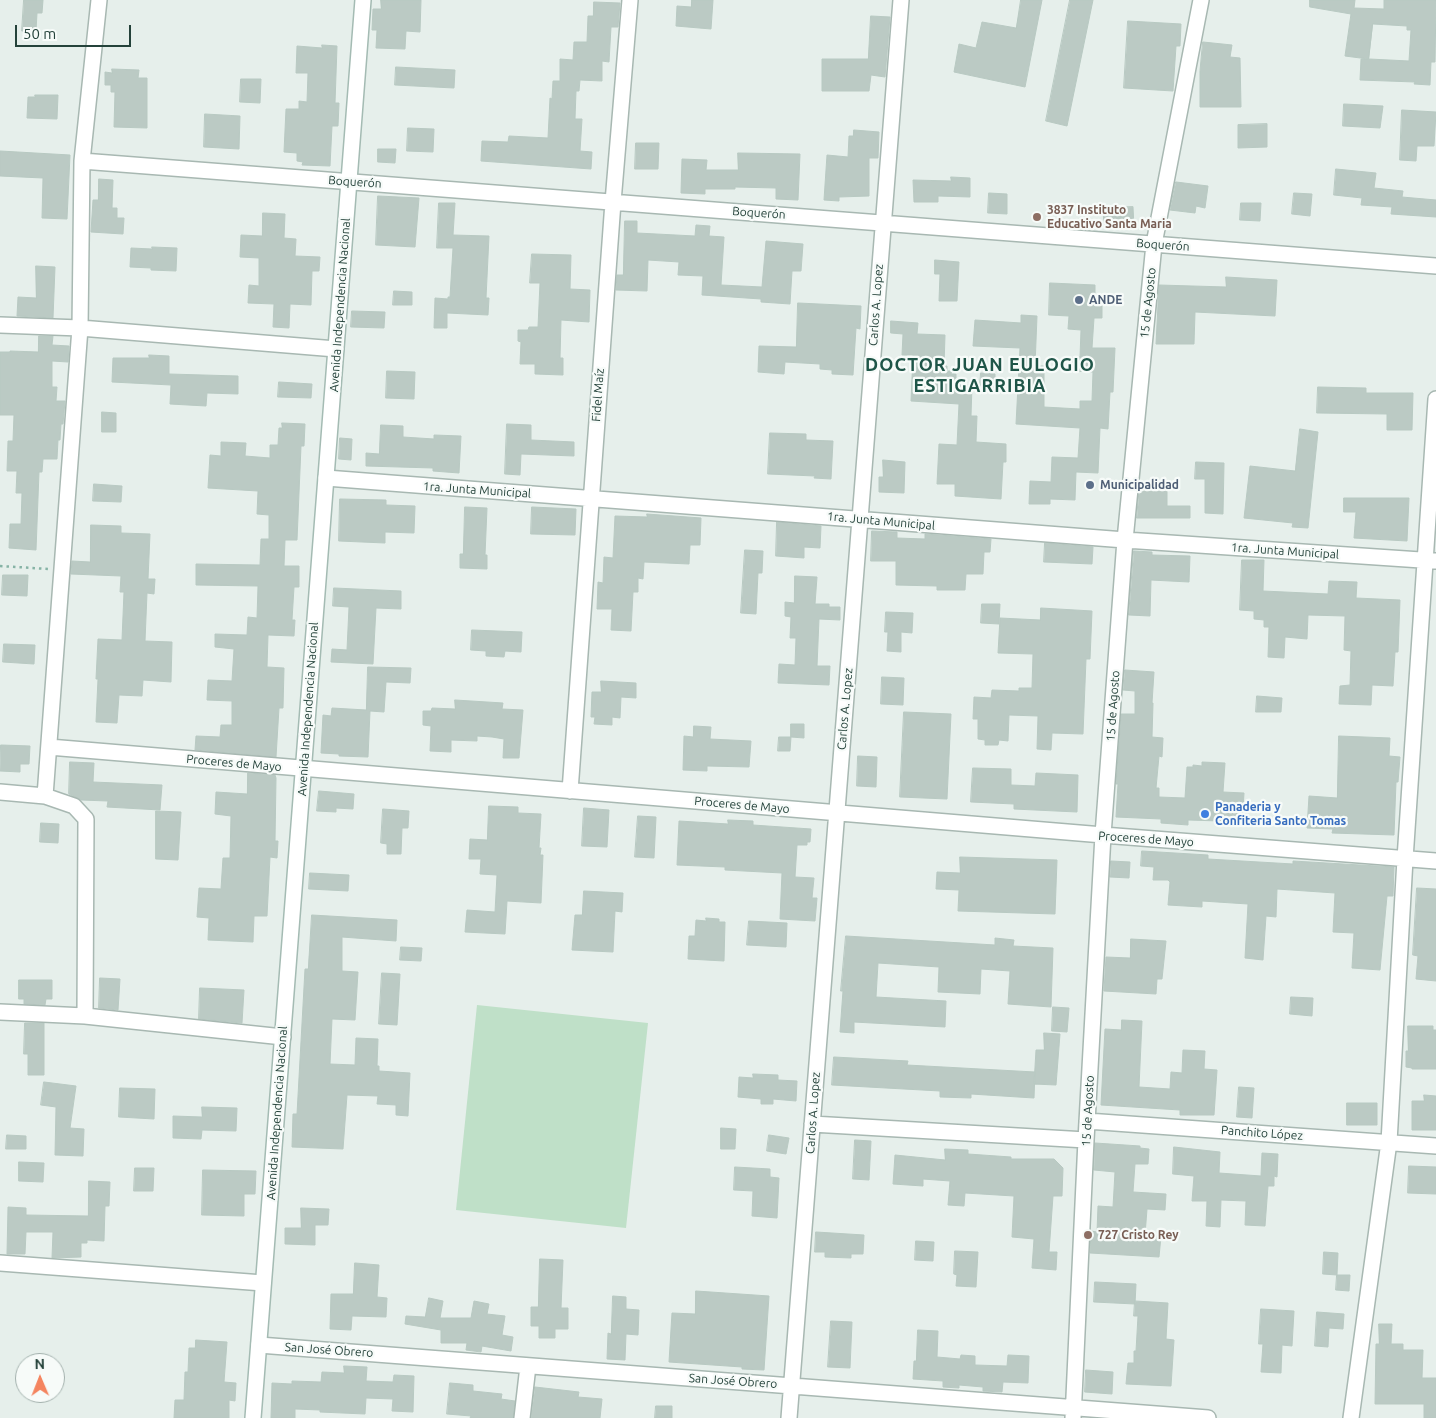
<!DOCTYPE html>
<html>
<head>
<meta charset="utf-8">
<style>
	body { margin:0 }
	#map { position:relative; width:1436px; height:1418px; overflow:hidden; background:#e6efeb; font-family:Ubuntu,sans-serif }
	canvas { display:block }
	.north { position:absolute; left:15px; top:1353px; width:50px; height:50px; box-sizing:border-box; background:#f7fbf9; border:1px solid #a3b1ad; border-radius:50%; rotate:359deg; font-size:14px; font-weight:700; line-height:20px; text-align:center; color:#24423a }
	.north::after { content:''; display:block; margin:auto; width:18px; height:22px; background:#f4845f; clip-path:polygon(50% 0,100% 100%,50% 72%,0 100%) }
	.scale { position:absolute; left:15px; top:25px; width:116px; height:22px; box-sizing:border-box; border:2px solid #24423a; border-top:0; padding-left:6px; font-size:15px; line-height:18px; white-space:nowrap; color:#24423a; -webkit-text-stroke:4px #f7fbf9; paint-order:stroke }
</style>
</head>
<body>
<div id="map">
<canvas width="1436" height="1418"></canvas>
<div class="north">N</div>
<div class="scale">50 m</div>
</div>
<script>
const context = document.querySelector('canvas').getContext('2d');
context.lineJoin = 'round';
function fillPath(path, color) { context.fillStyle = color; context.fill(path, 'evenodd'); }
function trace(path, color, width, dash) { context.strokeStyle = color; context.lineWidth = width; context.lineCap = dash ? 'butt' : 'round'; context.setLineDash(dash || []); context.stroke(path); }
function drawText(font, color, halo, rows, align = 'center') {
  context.font = font + ' Ubuntu,sans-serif'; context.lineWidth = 4.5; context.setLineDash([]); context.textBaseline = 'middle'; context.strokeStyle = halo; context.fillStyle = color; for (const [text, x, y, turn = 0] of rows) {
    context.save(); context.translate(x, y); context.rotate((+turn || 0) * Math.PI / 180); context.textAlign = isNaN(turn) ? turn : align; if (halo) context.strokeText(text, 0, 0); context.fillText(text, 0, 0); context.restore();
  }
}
const green = new Path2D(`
	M477 1005 648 1023 626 1228 456 1210Z`);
const building = new Path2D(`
	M24 0H43L42 13H37L36 31H22Z
	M381 0H421L420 32 406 31 405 49 376 48 377 30H372L373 9H381Z
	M692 0H713L711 29 676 26 677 6 691 7Z
	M1021 0H1042L1025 87 954 72 959 44 976 48 982 22 1016 28Z
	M1070 0H1093L1067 126 1046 121Z
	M1310 0H1355L1354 8 1384 9V0H1436L1435 62H1431L1430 85 1414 84 1415 82 1360 80 1361 59H1368L1345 56 1351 14 1310 7ZM1373 24 1407 26V30H1411L1409 61 1369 59Z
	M594 2 620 3 618 27H611L609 62 602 61V81L580 80 579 91H576L575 119H582L580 151 592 152 591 169 481 161 482 141 508 142 509 136 548 138 550 98 552 99 553 81H560V59L573 60 574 42H587L588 16H593Z
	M871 16 890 17 885 77 871 75 869 91H822V59H868Z
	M1128 21 1181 24 1180 46H1176L1173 91 1124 88Z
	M1203 42 1232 45 1230 57 1240 58 1241 107H1200V71Z
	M322 45 337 46 335 103H339L338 126H332L330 166 302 165 303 162 297 161V153L284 152 286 109H299V101L307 102 308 73H296L297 46 322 48Z
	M396 67 455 70 454 88 395 85Z
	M112 69 139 70 138 78H147V128L114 127 115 92H111V85H105V72L112 73Z
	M241 79H261L260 103 240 102Z
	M35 95H58L57 119 27 118 28 97H35Z
	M1344 104 1383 106 1380 128 1343 126Z
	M1402 110 1436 112 1434 146H1417L1416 161 1400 160Z
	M205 114 240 116 239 149 204 147Z
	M1267 124V147L1238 148V125Z
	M408 128 434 129 433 152 407 151Z
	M854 130 879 132 878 158H869V196L839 197V201L824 200 827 155 848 157 849 136H853Z
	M636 143H659L658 169H635Z
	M378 149H396L395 163 378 162Z
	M0 151 70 155 67 219 42 218 43 178 0 176Z
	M738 153 800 154 798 200 776 199V188L735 187V189H705V194L681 193 682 159 707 160 706 170H738Z
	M1336 169 1376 173 1374 188 1403 191 1402 197 1436 200V217L1391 214 1392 207 1361 205 1362 198 1334 195Z
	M951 177 970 178V197L938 196V202H914L913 180 951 181Z
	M99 179 113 180 112 208H117V218H124L123 234 91 232 93 200H98Z
	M1176 182 1208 186 1205 208 1196 206 1195 213 1170 210Z
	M989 193 1007 194V214L988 213Z
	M1294 193 1312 194 1310 216 1292 214Z
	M378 196 419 198 415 247 376 245Z
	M439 203H455L453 235 489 236 486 298H489L488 315 447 313V328H434L435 298 448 299V297H450L453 248H437Z
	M1241 203H1261L1260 221 1240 220Z
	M1133 207 1134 227H1104L1103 208Z
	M263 213 285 214 284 238 296 239 295 256 320 257 319 271H312L311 305 290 304 289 328 273 327 274 304 248 303 249 285 259 286V258L240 257 241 235 262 236Z
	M625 221H637V233L695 236 696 225 710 226 709 236 724 237 721 285 762 287 766 241 803 244 801 271H792L790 304 761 302V299L702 295 703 276 678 275 679 262 648 260 647 291 616 290 617 275H623Z
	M152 247 177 248 176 271 151 270V268L130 267 131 248 152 249Z
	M532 254 571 255 570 289 590 290 589 322 561 320 560 358H563V375L535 374V364H520L521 342 518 341V330H528L529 327H538L540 283H530Z
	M935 260 959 262 957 301H939L940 274H935Z
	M36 266 55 267 53 318 17 316 18 297 36 298Z
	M1226 277 1277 280 1275 316 1195 312 1194 344H1156L1159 285 1226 287Z
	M1050 283 1095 285V300H1102V318H1094L1092 348H1115L1113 392H1110L1108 429 1100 428 1098 473 1076 472 1075 500 1050 499V504H1029L1030 481 1051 482 1052 457 1078 458 1080 428 1016 424 1020 348 973 346 975 320 1021 323V315L1037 316 1035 366H1044V407L1080 409V401H1092L1093 372 1072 371 1073 357H1080L1081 330 1068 329 1069 316 1049 315Z
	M394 291 412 292V305H393Z
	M798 303 861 306 860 329 856 328 853 375 832 374V370L820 369V364L785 362 784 374 758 372 759 346 796 347Z
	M352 311 385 312 384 328 351 327Z
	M891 321 918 323 917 334 945 335 944 366H947V371H952L951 374H956V385H972L971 416H977L976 442 1006 444V462H1003L1001 499 955 496V484H937L939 444 957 445 959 404 911 401 913 355H902L903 334 891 333Z
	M39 336H53L52 345 69 346 68 362 52 361V387H57L56 401H65L63 424H61L60 440H58L57 459H43L42 472H39L36 550 9 548 10 524H21L22 493H16L17 471H7L8 441H13L14 415H0V352H10V351L38 352Z
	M149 355 169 356V374L238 376V394L207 393 206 406 170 404 171 385 112 382 113 358H149Z
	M387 371 415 372 414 399 386 398Z
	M981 373 995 374V387L980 386Z
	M279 382 312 384 311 398 278 397Z
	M1318 387 1366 388V393H1413L1412 430H1387V414L1317 413Z
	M102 412 116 413V432H102Z
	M282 423 305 424 304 446H301L297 540H285L284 566H299V587H294L292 620H295L294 636 268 635 267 667 284 668 283 708H279L276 757 195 750 196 736 220 737 221 725H232V701L207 700 208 680 232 681 234 649 215 647V634L247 635 248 617 257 618 258 586 196 585V564L260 565 261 539H269V515L257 514 258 491 208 488 210 455 221 456V442L246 443 245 456 270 458V445H278L279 428H282Z
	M507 424 531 425V440L574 442V456L521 454 520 475 505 474Z
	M381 425 403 426V437L434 439V435L461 436 459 473 433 471V468L366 466V453L379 454Z
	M1300 429 1318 432 1308 528 1292 527 1293 523 1244 518 1250 466 1295 471Z
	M770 433 806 434V440L833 441 831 479 814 478 815 476 768 474Z
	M340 438 352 439 351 460 339 459Z
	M883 460 905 462 904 493 879 492V477H883Z
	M1196 462 1224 463 1223 514 1205 513V479H1195Z
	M94 484 122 486 121 502 93 501Z
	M1140 484H1167V506H1190V518H1137Z
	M1344 498H1409L1407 541 1354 538 1356 512H1344Z
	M340 499 386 500V505L415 506 414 533 385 532V543L339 541Z
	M465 507 487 508 485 555H487V569L460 568V554H463Z
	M532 507 576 509 575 535 531 534Z
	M647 514 701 518 700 545H690L689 564 644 562 643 579 638 578V592H633L631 631 611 630 612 609H597L598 582 603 583 604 557 613 558 615 516 647 517Z
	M777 522 821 526 820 548 804 547V558L776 556Z
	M91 525 121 526V533L150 534 148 579H155L154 594 147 593 145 641 172 642 171 682 143 680 142 696 119 695 117 723 96 722 98 679H96L98 639 122 640 124 592H120L121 576 71 574 72 561 90 562Z
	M872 531 897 532V538L925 539V534L991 539 990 552H984L983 574H966L965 590H937V586L896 585V561H871Z
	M1045 543 1093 547 1092 564 1044 562Z
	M745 550 763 551 762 573H758L756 614 741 613Z
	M1134 551 1152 552V555L1190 556 1189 582 1151 580 1150 616 1129 615Z
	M1242 560H1264L1263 591 1328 594 1329 581 1357 582 1356 598 1400 600 1398 652H1395L1393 686 1372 685 1371 705 1339 704 1340 686 1350 685 1351 651 1344 650 1345 616 1308 615 1307 639 1285 637 1284 658 1268 657 1269 627H1264V620L1254 619V611L1240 610Z
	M3 575H28L27 596 2 595Z
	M795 576 817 577 815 604H829V607H840V620L819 619 817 666H830L829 685 778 683 779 664 795 665 796 638H790L791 617 785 616V602L794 603Z
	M334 588 401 591V609L376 608 373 664 331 662 332 649 347 650 349 607 333 606Z
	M982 604H1000L999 624 981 623Z
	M1041 608 1092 611 1090 659H1086L1083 734 1052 733 1051 750 1037 749 1038 716 1009 715 1008 741 999 740 998 745H985V740L978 739V719H973L974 697 991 698 992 690 1019 691V688H1032L1033 654 998 653 1000 618 1040 620Z
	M886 612 913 613 912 633 901 632V652L887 651 888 632H885Z
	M472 630 522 632 521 652 505 651 504 657 486 656V651L471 650Z
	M4 644 35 645 34 664 3 662Z
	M368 667 411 668 410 683 386 682 384 712 370 711 368 757 339 756V754L321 753 323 715 331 716 332 708 366 710Z
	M1125 670 1154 672 1152 703H1153L1152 737 1163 738 1162 757 1159 756 1156 788H1159V797L1185 798 1187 767H1193V765L1202 766V762L1225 763 1223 792 1244 793 1242 825 1220 824V821L1188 820V825L1161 823V819L1116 817 1118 784H1116L1121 714H1135V691L1123 690Z
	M882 677 904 678 903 705 881 704Z
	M601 681 636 683V698L621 697 620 718 612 717V725L594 724 595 717H591L592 692H601Z
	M1257 696 1282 698 1281 712H1256Z
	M455 700 503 703 502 709 523 710 519 758H503L504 739 492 737 477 736V741L451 740V752L430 751 431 726 423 725V711H431L432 708 455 709Z
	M904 712 951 714 947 799 900 797Z
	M791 724H804V738L791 737Z
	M694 726 711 727 710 739 751 741 749 767 707 766V771L683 770 684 736 693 737Z
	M1339 736 1390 738 1389 756 1400 757 1398 782H1396L1394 835 1332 833 1333 829 1307 828 1309 796 1337 798Z
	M779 737H791L790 751H778Z
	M1 745 30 746 29 764H20V772L0 771Z
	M858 756 877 757 876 787 857 786Z
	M70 762 94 763 93 782 162 785 160 810 107 807 108 801 81 800 69 794Z
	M973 768 1011 769V785L1035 786 1036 773 1078 775 1077 812 1014 809V804L971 802Z
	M248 773 275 775 276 778 275 841H278L277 858 270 857 267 916H254L253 942 208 940 209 918 197 917 199 888 221 889 223 858H230L231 816 215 814 216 792 247 794Z
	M319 791 354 794 353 809 336 808V812L317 811Z
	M489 806 518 807V813L541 814 539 848H541L540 855H543L541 903 507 901 505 934 465 932 467 910 495 912 497 875 480 874 481 859H469L470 839 487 840Z
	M584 808 609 810 607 847 582 846Z
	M383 809 409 811 408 828H402L401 854H387V844L381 843Z
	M156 811 181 812 178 860 156 859Z
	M638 816 656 817 654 858 635 857Z
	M728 820 753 821V825L811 829 810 842H807V845H797L795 877 814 878 812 898H817L815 921 780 919 782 873 725 870V867L677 865 679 821 728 824Z
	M41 823 59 824 58 843 40 842Z
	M1142 851 1208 855V859L1293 864V861L1394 867 1393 896H1387L1380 970 1352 968 1354 933 1333 932 1335 893 1277 889 1276 917 1266 916 1263 960 1245 958 1248 904 1202 901V907L1168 905 1170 882 1168 880H1153L1154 867 1141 866Z
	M960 857 1057 860 1055 914 958 911 959 890 936 889 937 872 960 873Z
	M1111 861 1130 862 1129 878 1110 877Z
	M310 873 349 875 348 891 309 889Z
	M1417 888 1436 889V981L1416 979 1418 956 1413 955Z
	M584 891 623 893 622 912 615 911 613 952 572 950 575 915H582Z
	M312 915 397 920 396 941 342 937V971L358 972 355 1020 332 1019 330 1064 355 1065 356 1038 378 1039 377 1066H379V1071L410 1073 408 1116 396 1115V1105L377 1104 378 1096 347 1095 343 1149 292 1147 293 1114H297L305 969H308Z
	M706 918 719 919V922H725L724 961 688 959 689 936H695L696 920 706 921Z
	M749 921 787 923 786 947 747 945Z
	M846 936 995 945V938L1014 940 1013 946 1053 948 1051 1007 1008 1004 1010 971 981 969 980 994 938 992 939 967 878 963 876 997 946 1001 945 1027 854 1022V1033L840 1032 843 991H841Z
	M1131 939 1166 941 1162 979H1157L1156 994 1104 991 1106 957 1130 958Z
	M401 947 422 948 421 961 400 960Z
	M382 973 400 974 397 1025 379 1024Z
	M100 978 120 979 118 1010 99 1008Z
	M19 980H52V999H46L45 1005 24 1004V999H19Z
	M200 988 244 990 242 1023 199 1019Z
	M1291 997 1313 998 1312 1016 1290 1014Z
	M1053 1007 1069 1008 1067 1032 1052 1031Z
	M1122 1020 1142 1021 1139 1087 1170 1089 1171 1072 1182 1073 1183 1050 1205 1051 1204 1069 1217 1070 1214 1115H1180V1110L1101 1105 1105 1029 1121 1030Z
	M25 1023H44V1075H28V1054H24Z
	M1408 1026H1433V1030H1436V1069H1412V1068L1406 1067V1051H1408Z
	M1044 1033 1060 1034 1056 1085 1034 1084 1036 1050H1044Z
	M834 1057 908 1061 907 1065 1035 1072 1034 1098 971 1094V1098L940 1097V1091L832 1085Z
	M753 1074 778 1075V1080L797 1081 796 1101 773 1099V1104H761V1099L738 1097 739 1077 753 1078Z
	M44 1082 76 1086 70 1128 84 1129 83 1156 55 1155 56 1107 41 1105Z
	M1239 1087 1254 1088 1252 1118 1237 1117Z
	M120 1088 155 1089 154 1119 119 1117Z
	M1424 1095 1436 1096V1130H1412V1101H1424Z
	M1347 1103H1377V1125H1347Z
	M202 1107 237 1108 236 1131 202 1130 201 1139 173 1138V1116L202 1117Z
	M721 1128 736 1129 735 1149H721Z
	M7 1135 26 1136V1149H6Z
	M769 1135 789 1138 786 1154 767 1151Z
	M855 1140 871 1141 869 1180 853 1179Z
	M1095 1143 1140 1146V1148L1149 1149 1148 1164H1135L1133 1192 1166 1194 1165 1210 1147 1209 1145 1235 1161 1236 1159 1257 1090 1253 1091 1231 1097 1232 1098 1206 1113 1207 1115 1172 1094 1170Z
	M1174 1147 1220 1152 1219 1173 1261 1176 1262 1153 1278 1154 1277 1177 1274 1176V1186H1268L1265 1226 1245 1225 1246 1201 1221 1200 1220 1227 1206 1226 1207 1201H1192L1194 1176 1173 1174Z
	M945 1149 968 1150V1154L1011 1157V1159H1054L1063 1168 1062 1196H1053L1049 1252H1057L1056 1270 1032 1268 1034 1239 1012 1237 1014 1196 965 1193 964 1206 948 1205 950 1181 923 1179V1186L893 1184 895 1155 945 1160Z
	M19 1162 44 1163 43 1182 19 1181Z
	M1409 1166 1436 1167V1194L1408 1193Z
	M735 1167 770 1169V1177L779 1178 777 1218 752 1216 753 1191 734 1190Z
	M135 1168H154L153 1191H134Z
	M203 1170 256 1171 255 1194H244V1216L202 1215Z
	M89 1181 110 1182 109 1206H105L104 1241 87 1240V1243H81V1257L52 1258 53 1232H26L25 1254H7L8 1207 26 1208V1215L88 1216Z
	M301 1208 329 1209 328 1225H315V1245L285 1244V1228H301Z
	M816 1232 864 1235 863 1254H851V1258L825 1257V1252H815Z
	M916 1241 934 1242 933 1261 915 1260Z
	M955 1251 978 1252 976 1287 956 1286 957 1275 954 1274Z
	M1324 1252 1338 1253 1337 1275 1323 1274Z
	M540 1259 563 1260 561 1308H568V1329H555V1338H539V1326H531V1307H538Z
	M355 1263 379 1265 377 1297 387 1298 386 1317 352 1316 351 1330 330 1329 331 1294H353Z
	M1337 1275H1350L1349 1291 1336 1290Z
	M1095 1282 1136 1284 1135 1304 1094 1302Z
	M696 1291 769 1296 764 1370 742 1369V1367L669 1362 672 1313 695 1314Z
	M613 1296 626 1297V1309L639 1310 638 1335 626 1334 625 1360 607 1359 608 1333 611 1334Z
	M429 1298 443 1301 440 1318H471L474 1301 489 1304 487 1314 505 1316 502 1335 513 1337 511 1351 482 1346 481 1352 466 1350 467 1343H441V1330L405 1324 406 1316 425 1317Z
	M1135 1301 1168 1303 1166 1339 1174 1340 1171 1386 1126 1384 1128 1363H1134V1351H1136L1138 1316H1134Z
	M1261 1309 1294 1311 1292 1346 1282 1345 1281 1373 1261 1372 1263 1344H1259Z
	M1317 1312 1344 1314 1343 1329 1329 1328 1328 1347 1315 1346Z
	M831 1321 852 1322 850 1368 828 1367Z
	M1379 1324H1392L1391 1344H1403V1350H1423L1422 1378H1436V1418H1424V1404H1375L1376 1344H1379Z
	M918 1330 938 1331 937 1357 960 1359 961 1355 975 1356V1365L1007 1366 1008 1355 1029 1356 1028 1383 1003 1382 1002 1392 983 1391V1387L959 1385V1388L943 1387V1381L913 1379 914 1361H916Z
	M196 1340 227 1342 224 1382 236 1383 235 1401 229 1400V1418H174L175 1400H184L185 1372H188L189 1348H195Z
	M344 1366 367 1367 366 1381 393 1382 394 1375 414 1376 413 1412 392 1411 393 1399 366 1398 365 1414 320 1412V1410L295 1409V1418H271L272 1383 292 1384V1381L321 1382 322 1372 344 1373Z
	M1086 1370 1113 1372 1112 1394 1085 1392Z
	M450 1383 473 1385V1391L502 1394 501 1399 515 1401 513 1418H470L471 1416 447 1414Z
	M535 1387 579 1392 578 1397 602 1399 600 1418H531Z
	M656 1406H672V1418H655Z`);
const path = new Path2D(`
	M0 566 48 569`);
const minor = new Path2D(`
	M82 161 1436 266
	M0 325 80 328 336 349
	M326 478 1125 540 1436 561
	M49 747 1103 835 1436 861
	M570 791 613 202 630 0
	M0 792 45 796 74 806 86 819 85 1016
	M45 796 80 328 82 161 99 0
	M0 1012 85 1016 283 1037
	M1087 1121 1436 1146
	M812 1124 1086 1140
	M0 1263 263 1283
	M259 1345 1208 1418
	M522 1418 528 1366
	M789 1418 901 0
	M1073 1418 1086 1140 1103 835 1125 540 1154 244 1201 0
	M1351 1418 1389 1142 1405 859 1436 399`);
const secondary = new Path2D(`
	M253 1418 363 0`);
const markers = [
	[1037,217,5,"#8d6e63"],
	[1079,300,5,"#5c6f8a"],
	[1090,485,5,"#5c6f8a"],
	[1205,814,5,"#3f7fe0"],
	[1088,1235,5,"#8d6e63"]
];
const streetNames = [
	["Boquerón",355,182,4],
	["Boquerón",759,213,4],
	["Boquerón",1163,245,4],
	["15 de Agosto",1148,303,-84],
	["Avenida Independencia Nacional",340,305,-86],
	["Carlos A. Lopez",876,305,-86],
	["Fidel Maíz",598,395,-86],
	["1ra. Junta Municipal",477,490,4],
	["1ra. Junta Municipal",881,521,5],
	["1ra. Junta Municipal",1285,551,4],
	["15 de Agosto",1113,706,-86],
	["Avenida Independencia Nacional",308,709,-86],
	["Carlos A. Lopez",845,709,-85],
	["Proceres de Mayo",234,763,5],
	["Proceres de Mayo",742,805,5],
	["Proceres de Mayo",1146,839,4],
	["15 de Agosto",1088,1111,-87],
	["Avenida Independencia Nacional",277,1113,-86],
	["Carlos A. Lopez",813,1113,-86],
	["Panchito López",1262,1133,4],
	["San José Obrero",329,1350,4],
	["San José Obrero",733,1381,4]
];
const educationNames = [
	["3837 Instituto",1047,210],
	["Educativo Santa Maria",1047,224],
	["727 Cristo Rey",1098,1235]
];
const serviceNames = [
	["ANDE",1089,300],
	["Municipalidad",1100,485]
];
const shopNames = [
	["Panaderia y",1215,807],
	["Confiteria Santo Tomas",1215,821]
];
const districtNames = [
	["DOCTOR JUAN EULOGIO",980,365],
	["ESTIGARRIBIA",980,386]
];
fillPath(green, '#bfe0c8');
fillPath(building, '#bbcac4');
trace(building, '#b8c9c2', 1);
trace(minor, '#a8b8b2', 18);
trace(secondary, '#a4bbb3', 18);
trace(path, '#86b3a5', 2.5, [2.5, 4]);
trace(minor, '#fff', 15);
trace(secondary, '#fff', 15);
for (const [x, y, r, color] of markers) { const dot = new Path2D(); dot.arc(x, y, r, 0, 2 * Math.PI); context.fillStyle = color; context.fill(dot); trace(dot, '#f7fbf9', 2); }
drawText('12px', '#24423a', '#f7fbf9', streetNames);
drawText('bold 12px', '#785e54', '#f7fbf9', educationNames, 'left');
drawText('bold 12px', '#4e5e75', '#f7fbf9', serviceNames, 'left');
drawText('bold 12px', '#366cbe', '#f7fbf9', shopNames, 'left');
context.letterSpacing = '1px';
drawText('bold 18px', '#1f5548', '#f7fbf9', districtNames);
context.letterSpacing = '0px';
</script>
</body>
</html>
